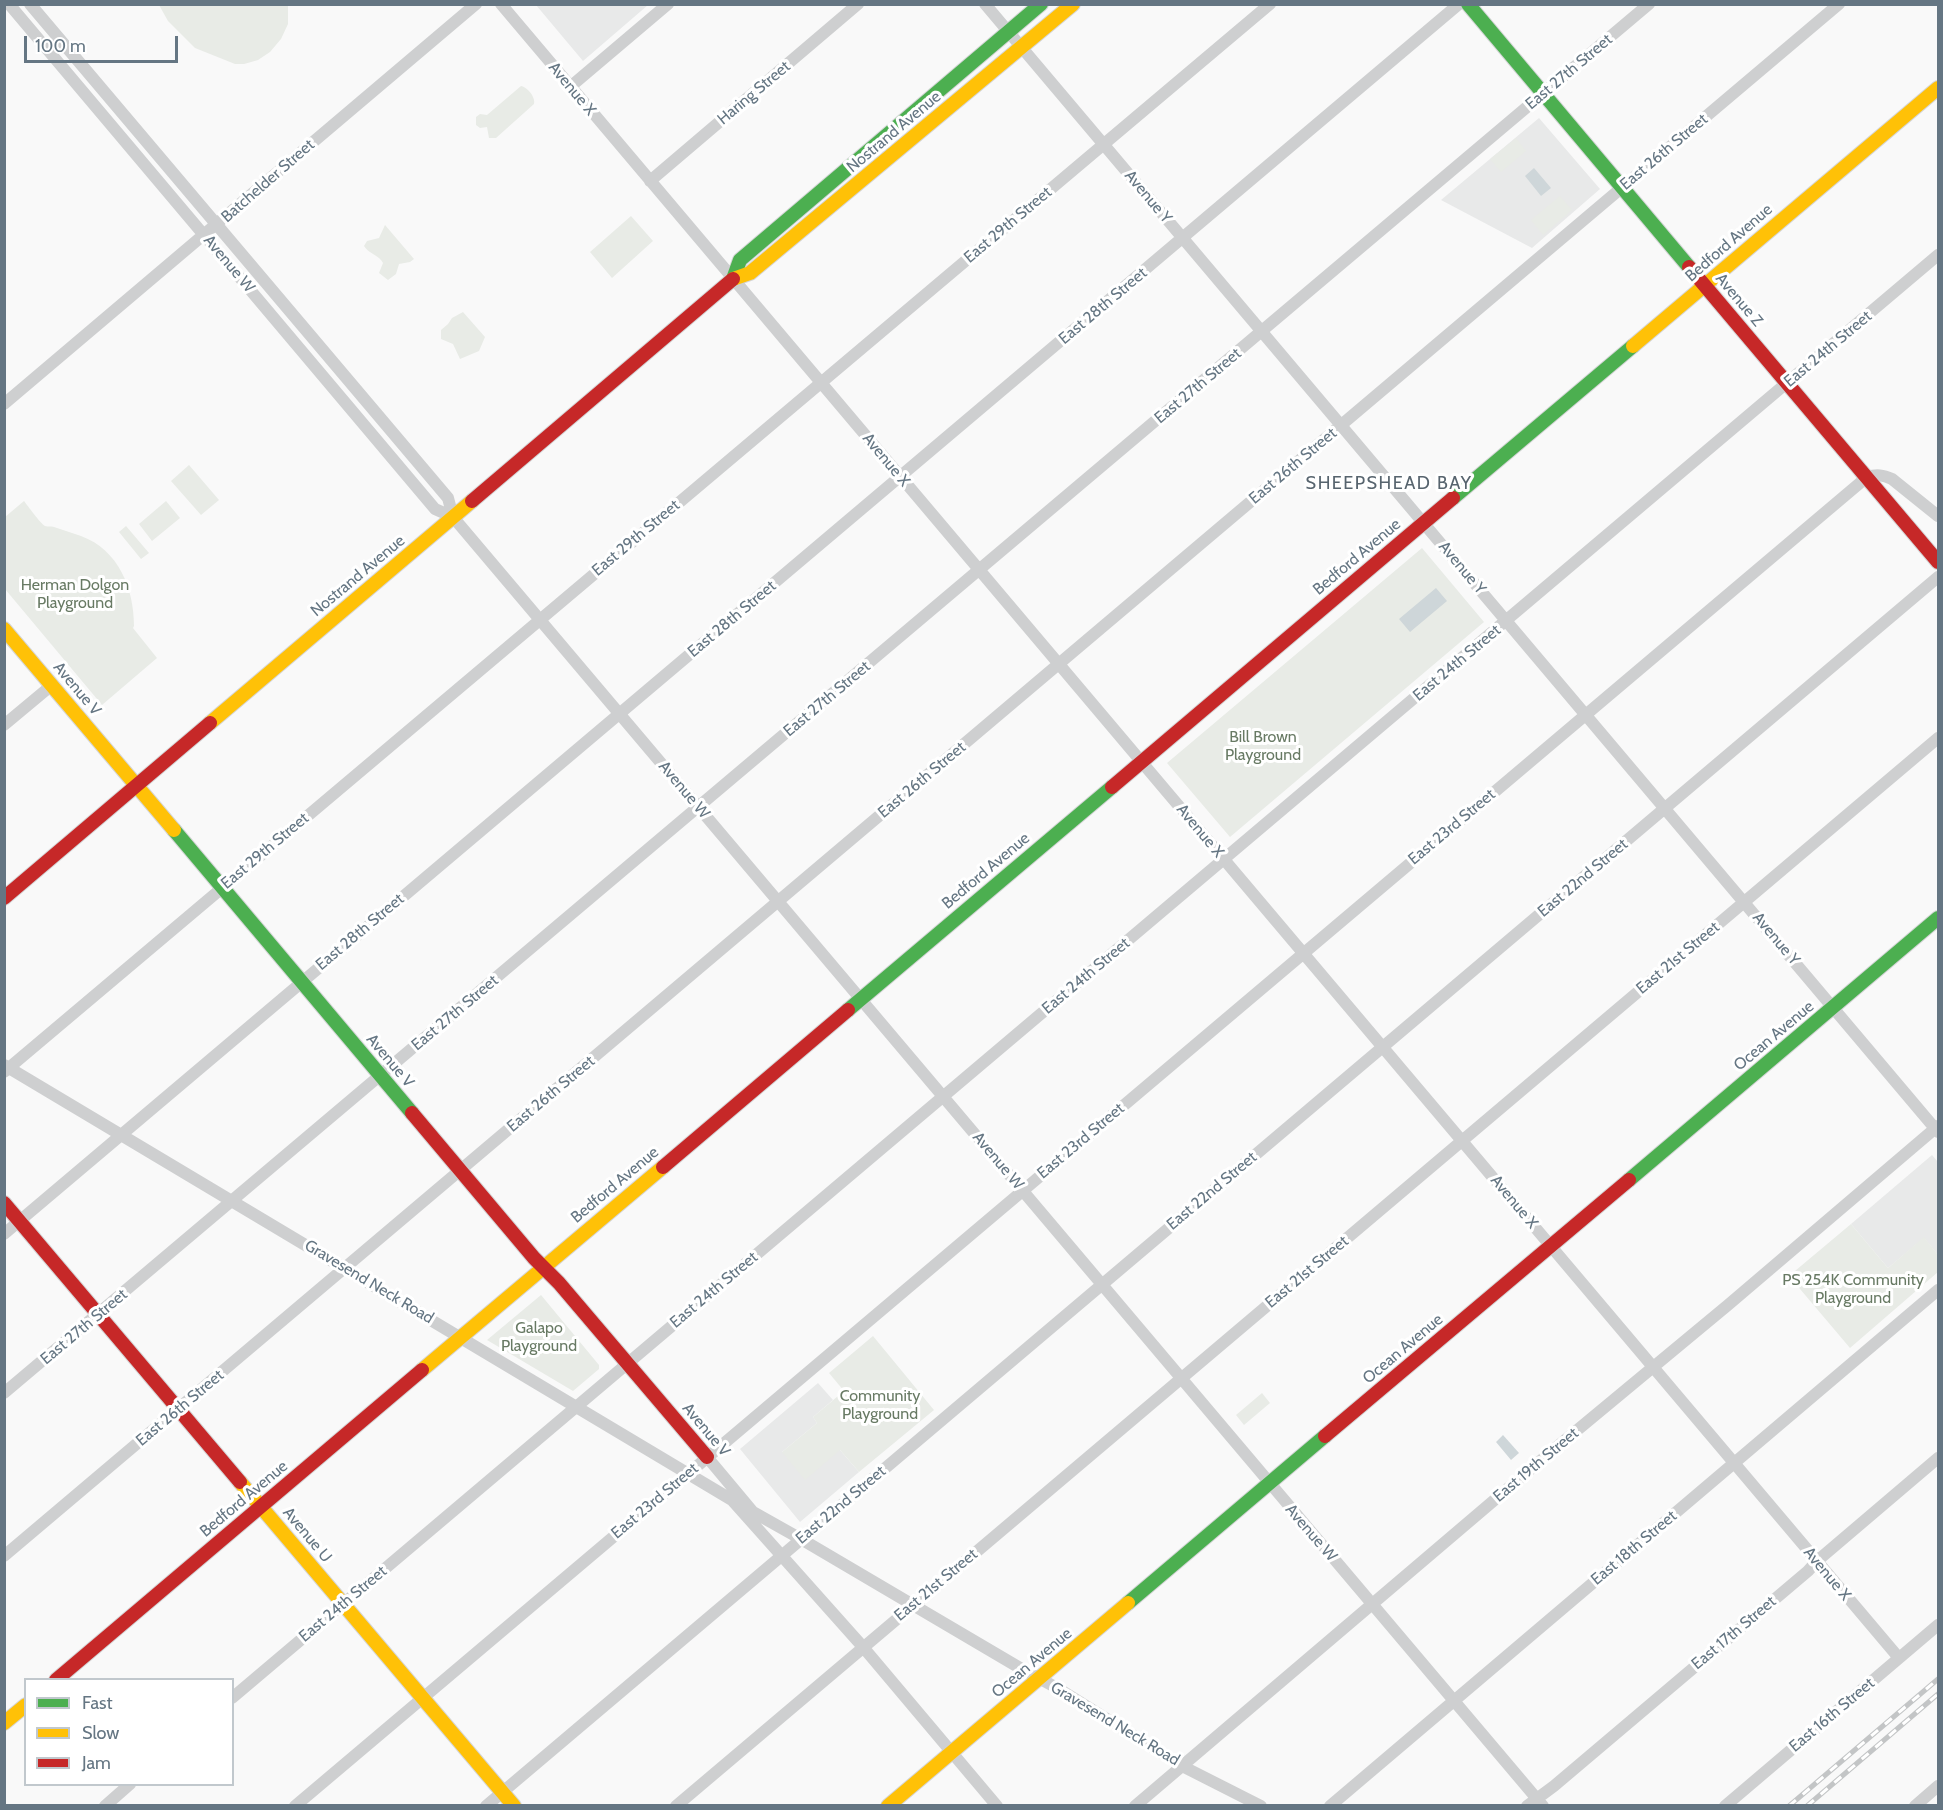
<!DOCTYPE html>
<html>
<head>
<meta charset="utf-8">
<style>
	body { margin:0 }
	#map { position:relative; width:1943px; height:1810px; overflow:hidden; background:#f9f9f9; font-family:Cabin,sans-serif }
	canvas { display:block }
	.frame { position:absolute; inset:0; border:6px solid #657683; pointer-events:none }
	.legend { position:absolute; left:24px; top:1678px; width:210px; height:108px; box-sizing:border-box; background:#fff; border:2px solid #c1c8cd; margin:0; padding:8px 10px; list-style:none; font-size:18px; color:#657683 }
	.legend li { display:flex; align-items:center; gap:12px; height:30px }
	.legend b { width:30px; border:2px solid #c1c8cd }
	.scale { position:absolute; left:24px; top:36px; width:154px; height:27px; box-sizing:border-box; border:3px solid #657683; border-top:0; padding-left:8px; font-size:18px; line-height:21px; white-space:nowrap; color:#657683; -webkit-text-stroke:4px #fff; paint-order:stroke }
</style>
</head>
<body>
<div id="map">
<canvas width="1943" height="1810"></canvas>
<div class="frame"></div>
<ul class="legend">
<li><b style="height:8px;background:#4caf50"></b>Fast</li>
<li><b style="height:8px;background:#ffc107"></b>Slow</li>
<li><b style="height:8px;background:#c62828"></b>Jam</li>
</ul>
<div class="scale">100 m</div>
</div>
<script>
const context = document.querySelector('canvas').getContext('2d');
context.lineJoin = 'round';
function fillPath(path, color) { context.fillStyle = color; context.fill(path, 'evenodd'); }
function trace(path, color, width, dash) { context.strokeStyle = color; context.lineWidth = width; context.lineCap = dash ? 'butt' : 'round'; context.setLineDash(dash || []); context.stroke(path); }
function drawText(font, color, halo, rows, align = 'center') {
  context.font = font + ' Cabin,sans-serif'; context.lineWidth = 6; context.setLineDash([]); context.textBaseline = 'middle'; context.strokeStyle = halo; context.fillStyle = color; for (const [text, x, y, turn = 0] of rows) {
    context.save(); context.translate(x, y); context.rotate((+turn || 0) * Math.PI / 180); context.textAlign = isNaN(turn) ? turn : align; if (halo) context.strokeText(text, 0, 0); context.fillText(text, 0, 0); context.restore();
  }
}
const built = new Path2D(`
	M536 5H648L583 61Z
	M1539 118 1600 189 1532 248 1441 200Z
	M1932 1155 1938 1162V1255L1924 1238 1888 1268 1851 1224Z
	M818 1383 833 1400 813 1417 817 1423 782 1452 840 1450 859 1472 800 1522 740 1449Z`);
const green = new Path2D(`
	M159 5H288V24L281 39 270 52 258 60 244 64H235L195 48 168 21Z
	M521 86C527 87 536 97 534 104L496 138H489L487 127 480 128 476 125V117L480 114 487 115Z
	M1516 138 1526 151 1501 172 1490 159Z
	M1560 196 1572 210 1543 235 1531 220Z
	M631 216 653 241 612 278 590 252Z
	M385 225 414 259 410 262 399 264 396 274 388 280 379 273 383 263C379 255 369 254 364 246L367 241 379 238Z
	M463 312 485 337 479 351 460 359 453 344 441 339V330L448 324 452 318Z
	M189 465 219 500 201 515 171 481Z
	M24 501C28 506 40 523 45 526 48 527 51 526 54 527 63 530 72 533 81 536 119 550 134 589 134 626L133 628 157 658 102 705 5 589V517Z
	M166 501 180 518 152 541 139 524Z
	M126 526 149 553 141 559 119 532Z
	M1422 548 1484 622 1230 837 1167 763Z
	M1851 1224 1888 1268 1924 1237 1938 1255V1272L1850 1348 1789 1276Z
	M541 1295 599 1365V1369L573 1391 487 1340Z
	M873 1336 934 1410 859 1472 840 1450 805 1480 782 1452 817 1423 813 1417 844 1391 829 1373Z
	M1262 1393 1270 1403 1244 1425 1236 1415Z`);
const water = new Path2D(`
	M1534 168 1551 188 1541 196 1525 176Z
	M1436 588 1447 601 1410 632 1399 619Z
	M1503 1435 1519 1453 1511 1460 1496 1442Z`);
const street = new Path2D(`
	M9 4 435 509 453 517
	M30 4 448 498 453 517 1543 1806
	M501 4 1899 1658
	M985 4 1938 1132
	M570 87 668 4
	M650 181 858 4
	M4 404 476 4
	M4 725 52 685
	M4 1065 732 1500 863 1647 997 1806
	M4 1072 1270 4
	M4 1234 1459 4
	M4 1393 1649 4
	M707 1457 753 1512 801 1539 1020 1668 1059 1689 1182 1766 1261 1806
	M4 1556 1839 4
	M232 1698 1938 255
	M105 1806 130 1784
	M295 1806 1867 477C1877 474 1883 475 1892 479L1938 516
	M486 1806 1938 577
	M676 1806 1938 738
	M1135 1806 1552 1451 1728 1305 1938 1126
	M1330 1806 1938 1290
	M1527 1806 1554 1786 1808 1571 1817 1561 1938 1458
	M1725 1806 1938 1625
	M1915 1806 1938 1786`);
const fast = new Path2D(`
	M1468 4 1689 267
	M733 279 740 260 1041 4
	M1453 498 1633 346
	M174 830 412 1113
	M848 1010 1112 787
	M1629 1180 1938 918
	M1128 1603 1325 1436`);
const slow = new Path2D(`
	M733 279 750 273 1073 4
	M1633 346 1938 88
	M4 629 174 830
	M210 723 472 501
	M422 1370 663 1167
	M240 1482 514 1806
	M4 1723 26 1705
	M888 1806 1128 1603`);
const jam = new Path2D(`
	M1689 267 1938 562
	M472 501 733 279
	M1112 787 1453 498
	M4 898 210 723
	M412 1113 534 1258 559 1283 707 1457
	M663 1167 848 1010
	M4 1203 240 1482
	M1325 1436 1629 1180
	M56 1680 422 1370`);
const rail = new Path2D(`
	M1789 1806 1938 1679
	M1807 1806 1938 1694`);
const streetNames = [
	["East 27th Street",1569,72,-40],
	["Avenue X",572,89,50],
	["Haring Street",754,93,-40],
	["Nostrand Avenue",894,132,-40],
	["East 26th Street",1664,152,-40],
	["Batchelder Street",268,181,-41],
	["Avenue Y",1148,197,50],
	["East 29th Street",1008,225,-40],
	["Bedford Avenue",1729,243,-41],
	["Avenue W",229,264,50],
	["Avenue Z",1739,300,50],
	["East 28th Street",1103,306,-40],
	["East 24th Street",1828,349,-40],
	["East 27th Street",1198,386,-40],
	["Avenue X",886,460,50],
	["East 26th Street",1293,466,-40],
	["East 29th Street",636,538,-40],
	["Bedford Avenue",1357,557,-40],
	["Avenue Y",1462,568,50],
	["Nostrand Avenue",358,576,-40],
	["East 28th Street",732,619,-40],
	["East 24th Street",1457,663,-40],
	["Avenue V",77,689,50],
	["East 27th Street",827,699,-40],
	["East 26th Street",922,780,-40],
	["Avenue W",684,790,50],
	["East 23rd Street",1452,827,-40],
	["Avenue X",1200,831,50],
	["East 29th Street",265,851,-40],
	["Bedford Avenue",986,871,-40],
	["East 22nd Street",1583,878,-40],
	["East 28th Street",360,932,-40],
	["Avenue Y",1776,939,50],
	["East 21st Street",1678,958,-40],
	["East 24th Street",1086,976,-40],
	["East 27th Street",455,1013,-40],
	["Ocean Avenue",1774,1036,-40],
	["Avenue V",390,1061,50],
	["East 26th Street",551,1094,-40],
	["East 23rd Street",1081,1141,-40],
	["Avenue W",998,1161,50],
	["Bedford Avenue",615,1185,-40],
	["East 22nd Street",1212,1191,-40],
	["Avenue X",1514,1202,50],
	["East 21st Street",1307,1272,-40],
	["Gravesend Neck Road",369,1282,31],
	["East 24th Street",714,1290,-40],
	["East 27th Street",84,1327,-40],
	["Ocean Avenue",1403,1349,-40],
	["East 26th Street",180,1408,-40],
	["Avenue V",706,1430,50],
	["East 19th Street",1536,1465,-40],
	["Bedford Avenue",244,1499,-40],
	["East 23rd Street",655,1501,-40],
	["East 22nd Street",841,1505,-40],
	["Avenue W",1311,1533,49],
	["Avenue U",307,1535,50],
	["East 18th Street",1634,1548,-40],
	["Avenue X",1827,1574,50],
	["East 21st Street",936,1585,-40],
	["East 24th Street",343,1604,-40],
	["East 17th Street",1734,1633,-40],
	["Ocean Avenue",1032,1663,-40],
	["East 16th Street",1832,1715,-40],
	["Gravesend Neck Road",1115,1724,31]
];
const parkNames = [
	["Herman Dolgon",75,585],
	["Playground",75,603],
	["Bill Brown",1263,737],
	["Playground",1263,755],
	["PS 254K Community",1853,1280],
	["Playground",1853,1298],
	["Galapo",539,1328],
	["Playground",539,1346],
	["Community",880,1396],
	["Playground",880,1414]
];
const neighbourhoodNames = [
	["SHEEPSHEAD BAY",1389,484]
];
fillPath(built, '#e8e9e9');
fillPath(green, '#e8ebe6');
fillPath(water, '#ced6d9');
trace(fast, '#d5d6d7', 16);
trace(slow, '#d5d6d7', 16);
trace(jam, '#d5d6d7', 16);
trace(street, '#cecfd0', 12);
trace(fast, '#4caf50', 14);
trace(slow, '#ffc107', 14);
trace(jam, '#c62828', 14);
trace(rail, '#c3c5c6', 5);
trace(rail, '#fff', 3, [9]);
drawText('16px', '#657683', '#fff', streetNames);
drawText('16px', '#687a64', '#fff', parkNames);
context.letterSpacing = '1.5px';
drawText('18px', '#57646e', '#fff', neighbourhoodNames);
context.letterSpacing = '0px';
</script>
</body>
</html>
